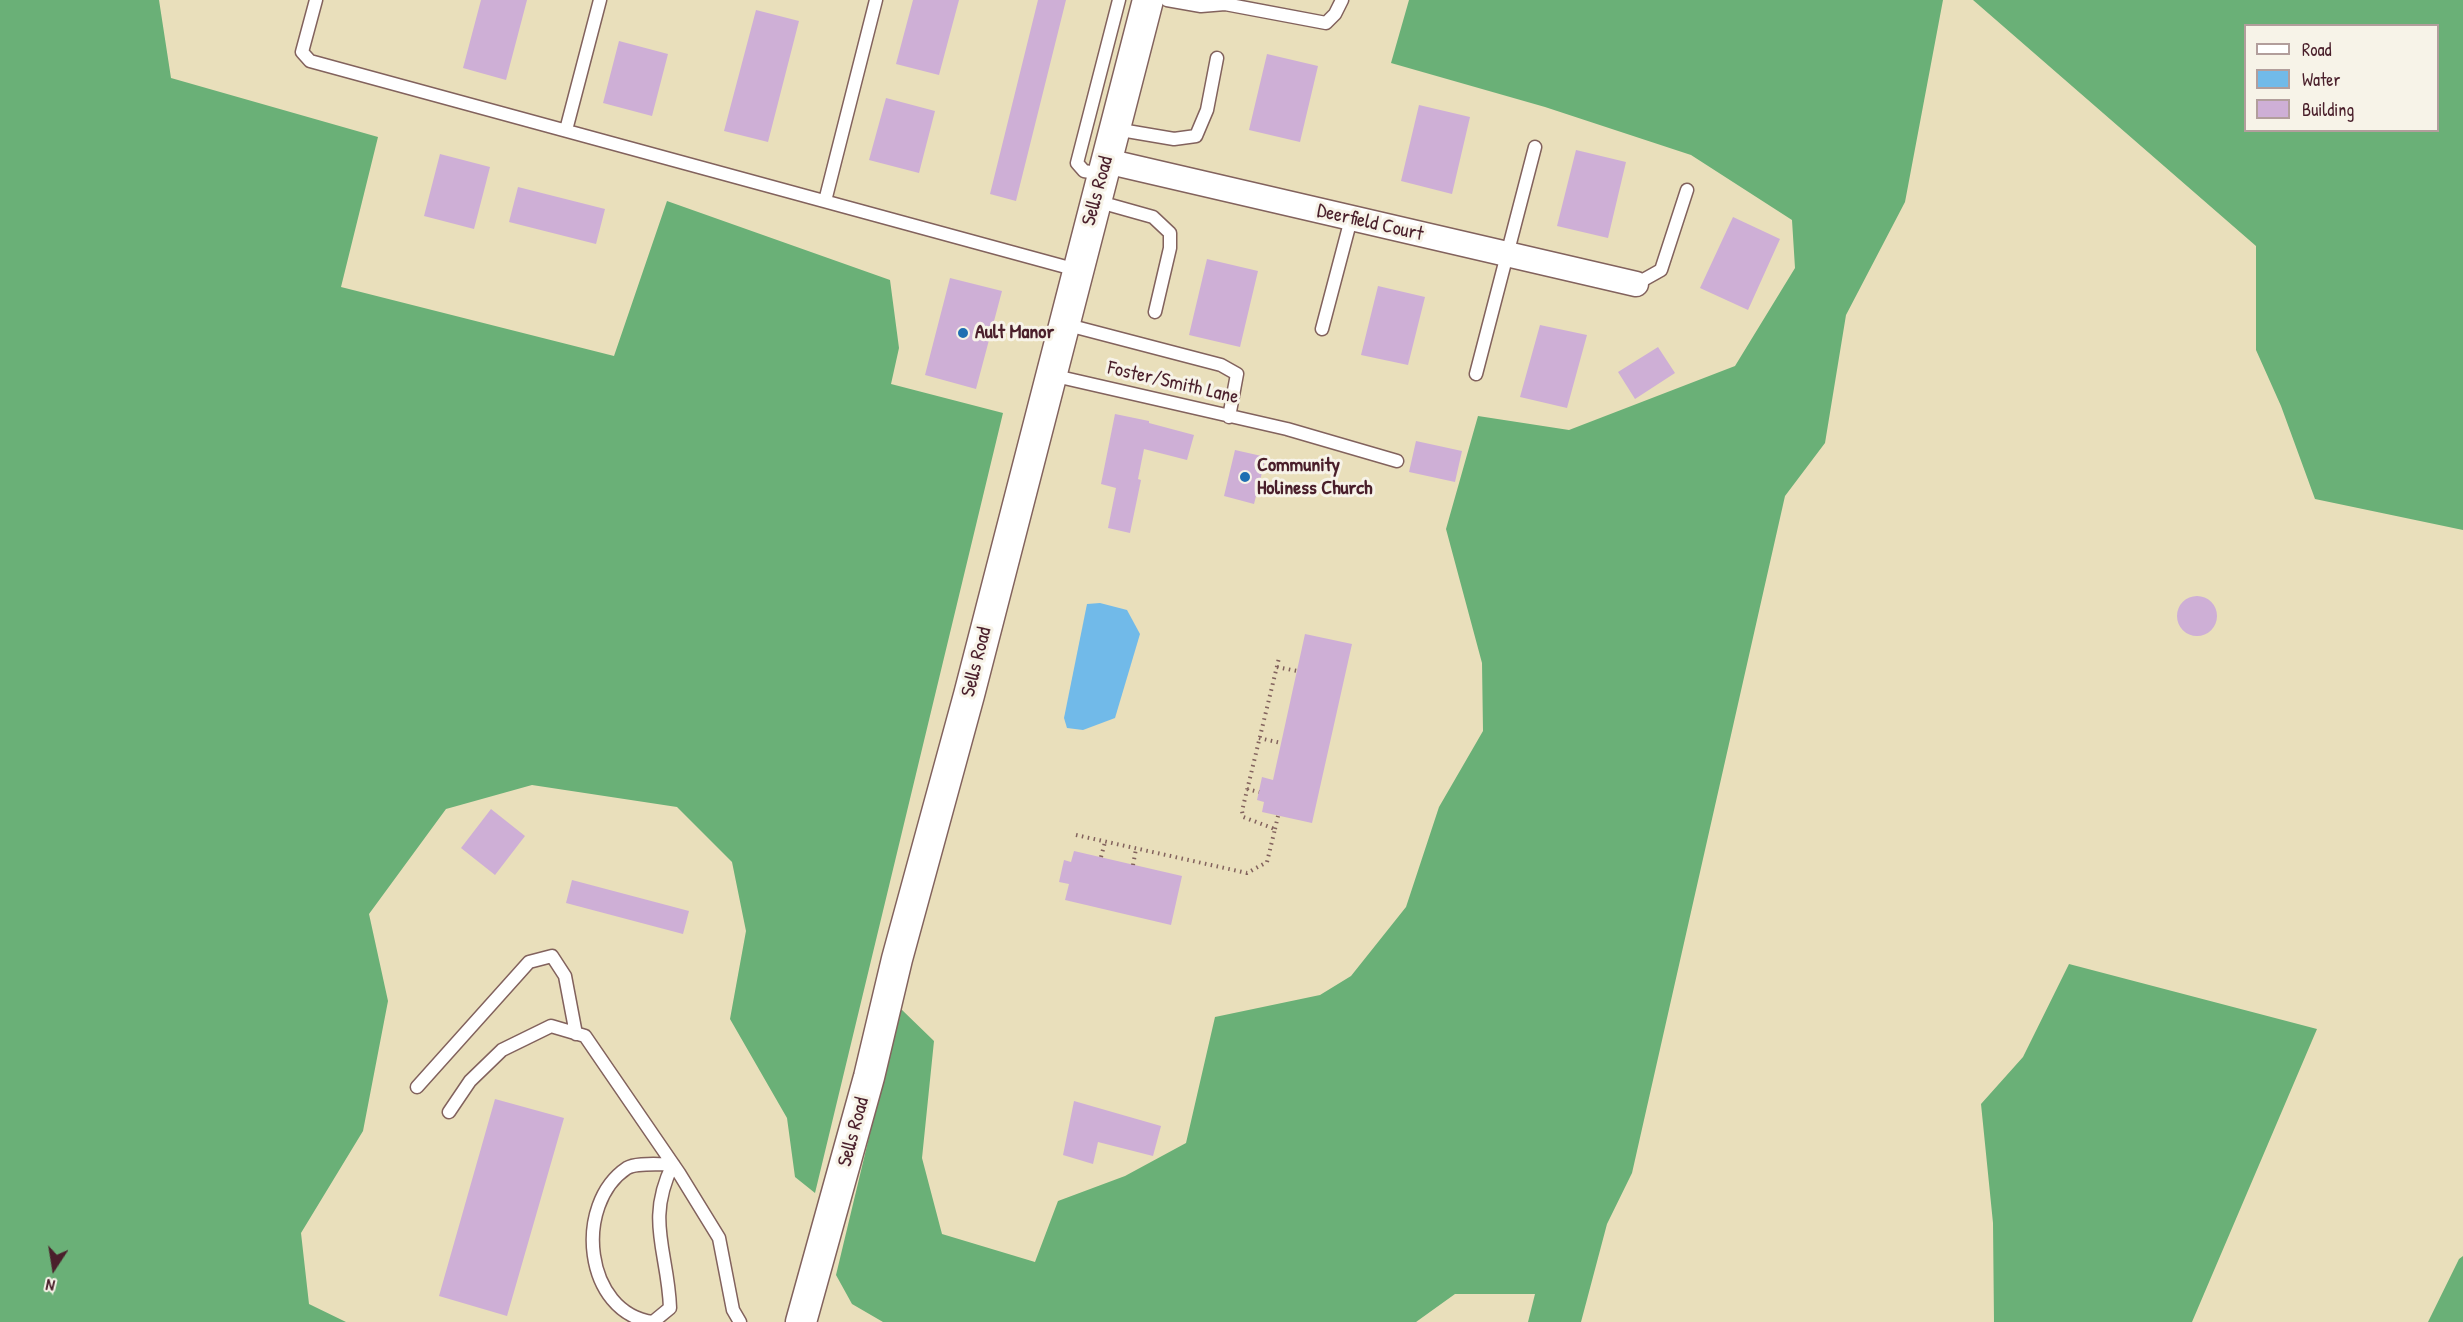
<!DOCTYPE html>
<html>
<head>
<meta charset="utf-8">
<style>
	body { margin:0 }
	#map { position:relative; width:2463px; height:1322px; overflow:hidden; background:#e9dfbb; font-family:"Patrick Hand",sans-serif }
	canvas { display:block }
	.legend { position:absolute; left:2244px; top:24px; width:195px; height:108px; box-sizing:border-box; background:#f7f3e8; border:2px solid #b29e9c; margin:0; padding:8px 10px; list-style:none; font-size:18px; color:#4a1f2b }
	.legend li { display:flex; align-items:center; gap:12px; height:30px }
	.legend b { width:30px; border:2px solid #b29e9c }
	.north { position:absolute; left:24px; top:1238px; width:60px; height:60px; -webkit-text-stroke:4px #f7f3e8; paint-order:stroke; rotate:192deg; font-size:16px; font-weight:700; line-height:24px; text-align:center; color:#4a1f2b }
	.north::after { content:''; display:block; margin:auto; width:21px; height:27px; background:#4a1f2b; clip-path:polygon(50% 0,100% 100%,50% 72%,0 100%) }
</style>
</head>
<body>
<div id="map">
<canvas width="2463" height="1322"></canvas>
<ul class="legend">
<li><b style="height:8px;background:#fff"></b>Road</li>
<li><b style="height:16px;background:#71bae9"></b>Water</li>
<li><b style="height:16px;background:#ceafd6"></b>Building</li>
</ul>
<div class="north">N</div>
</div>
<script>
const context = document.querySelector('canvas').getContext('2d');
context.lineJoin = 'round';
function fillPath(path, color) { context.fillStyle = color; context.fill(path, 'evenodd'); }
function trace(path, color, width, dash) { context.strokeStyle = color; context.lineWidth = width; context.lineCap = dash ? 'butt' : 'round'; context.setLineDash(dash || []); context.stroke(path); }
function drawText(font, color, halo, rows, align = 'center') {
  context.font = font + ' "Patrick Hand",sans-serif'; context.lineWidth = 6; context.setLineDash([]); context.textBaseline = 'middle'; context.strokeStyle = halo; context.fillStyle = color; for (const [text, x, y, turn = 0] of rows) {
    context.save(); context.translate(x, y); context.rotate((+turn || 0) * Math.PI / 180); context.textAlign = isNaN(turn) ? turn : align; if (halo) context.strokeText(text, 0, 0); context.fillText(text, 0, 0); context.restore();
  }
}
const forest = new Path2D(`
	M0 0H159L171 78 378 137 341 287 614 356 667 201 890 280 899 348 891 384 1003 413 815 1193 795 1177 787 1118 730 1019 746 931 732 862 677 807 532 785 446 809 369 914 388 1001 363 1131 301 1233 309 1304 346 1322H0Z
	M1409 0H1943L1905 202 1846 315 1825 443 1785 496 1632 1173 1607 1224 1581 1322H1528L1535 1294H1455L1416 1322H883L852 1304 836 1275 900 1008 934 1041 922 1158 942 1234 1035 1262 1058 1201 1125 1176 1186 1143 1215 1017 1320 995 1351 976 1406 907 1439 807 1483 731 1482 663 1446 529 1478 416 1569 430 1735 366 1795 268 1792 220 1691 155 1545 107 1391 63Z
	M1973 0H2463V530L2315 499 2281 406 2256 350V246ZM2246 26H2438V130H2246Z
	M2069 964 2317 1029 2192 1322H1994L1993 1223 1981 1104 2023 1057Z
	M2463 1256V1322H2428L2459 1259Z`);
const water = new Path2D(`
	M1100 603 1127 610 1140 634 1115 718 1083 730 1067 728 1064 718 1087 604Z`);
const building = new Path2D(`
	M481 0H527L506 80 463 68Z
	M913 0H959L939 75 896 64Z
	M1038 0H1066L1016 201 990 194Z
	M756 10 799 21 768 142 724 131Z
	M619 41 668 54 652 116 603 103Z
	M1267 54 1318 66 1300 142 1249 130Z
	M886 98 935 111 919 173 869 160Z
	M1419 105 1470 117 1452 194 1401 181Z
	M1576 150 1626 162 1608 238 1557 226Z
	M440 154 490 167 474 229 424 216Z
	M518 187 605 209 596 244 509 222Z
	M1733 217 1780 239 1748 310 1700 288Z
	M1207 259 1258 271 1240 347 1189 335Z
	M950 278 1002 291 976 389 925 375Z
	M1378 286 1425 297 1408 365 1361 355Z
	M1540 325 1587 335 1567 408 1520 397Z
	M1658 347 1675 373 1635 399 1618 372Z
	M1115 414 1149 421V423L1194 435 1187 460 1144 449 1138 479 1141 480 1130 533 1108 528 1116 488 1101 484Z
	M1416 441 1462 451 1455 482 1409 472Z
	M1235 450 1266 457 1254 504 1224 496Z
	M2177 616a20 20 0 1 1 40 0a20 20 0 1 1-40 0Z
	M1305 634 1352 644 1312 823 1262 812 1264 802 1257 800 1262 777 1273 780Z
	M491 809 525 836 495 875 461 848Z
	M1074 851 1182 876 1171 925 1065 900 1069 884 1059 882 1064 860 1071 862Z
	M572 880 689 911 683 934 566 903Z
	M495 1099 564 1118 507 1316 439 1296Z
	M1074 1101 1161 1126 1153 1156 1098 1142 1093 1164 1063 1155Z`);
const path = new Path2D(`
	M1277 667 1297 671
	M1259 738 1281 743
	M1247 789 1259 792
	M1275 829 1278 816
	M1076 835 1247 873 1267 862 1275 829 1243 817 1242 811 1279 658
	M1101 857 1105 842
	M1133 865 1136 849`);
const service = new Path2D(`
	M316 0 302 52 310 61 1077 270
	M1167 0 1201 6 1225 4 1326 23 1335 14 1342 0
	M1115 129 1174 139 1196 136 1207 110 1217 58
	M566 130 600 0
	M1102 174 1084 171 1077 163 1119 0
	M825 201 876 0
	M1096 201 1153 217 1170 233V248L1155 312
	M1636 284 1661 270 1687 190
	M1064 324 1221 365 1237 374 1229 417
	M1322 329 1351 219
	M1476 374 1535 147
	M1051 375 1287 429 1397 461
	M417 1087 529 962 552 956 565 976 576 1034
	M449 1112 470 1081 502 1050 551 1026 585 1036 679 1173 719 1238 733 1310 740 1322
	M673 1164C645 1221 668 1251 670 1308L653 1322C584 1313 573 1204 627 1168 637 1162 661 1165 673 1164Z`);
const minor = new Path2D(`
	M1106 161 1636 284`);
const tertiary = new Path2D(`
	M801 1322 869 1077 897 959 969 695 1148 0`);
const markers = [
	[963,333,6,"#1f6fb2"],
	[1245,477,6,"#1f6fb2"]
];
const streetNames = [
	["Sells Road",1098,191,-75],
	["Deerfield Court",1370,223,13],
	["Foster/Smith Lane",1173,383,13],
	["Sells Road",977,662,-76],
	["Sells Road",854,1132,-75]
];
const poiNames = [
	["Ault Manor",975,333],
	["Community",1257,466],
	["Holiness Church",1257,489]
];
fillPath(forest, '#6ab077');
fillPath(water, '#71bae9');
fillPath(building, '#ceafd6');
trace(service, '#82625d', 15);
trace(minor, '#82625d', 27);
trace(tertiary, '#82625d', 33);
trace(path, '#82625d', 4, [1.5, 4.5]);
trace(service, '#fff', 12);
trace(minor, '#fff', 24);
trace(tertiary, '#fff', 30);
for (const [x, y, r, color] of markers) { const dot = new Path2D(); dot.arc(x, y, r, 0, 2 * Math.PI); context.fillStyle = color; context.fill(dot); trace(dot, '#f7f3e8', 2); }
drawText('20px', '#4a1f2b', '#f7f3e8', streetNames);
drawText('bold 20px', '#4a1f2b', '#f7f3e8', poiNames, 'left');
</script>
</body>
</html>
